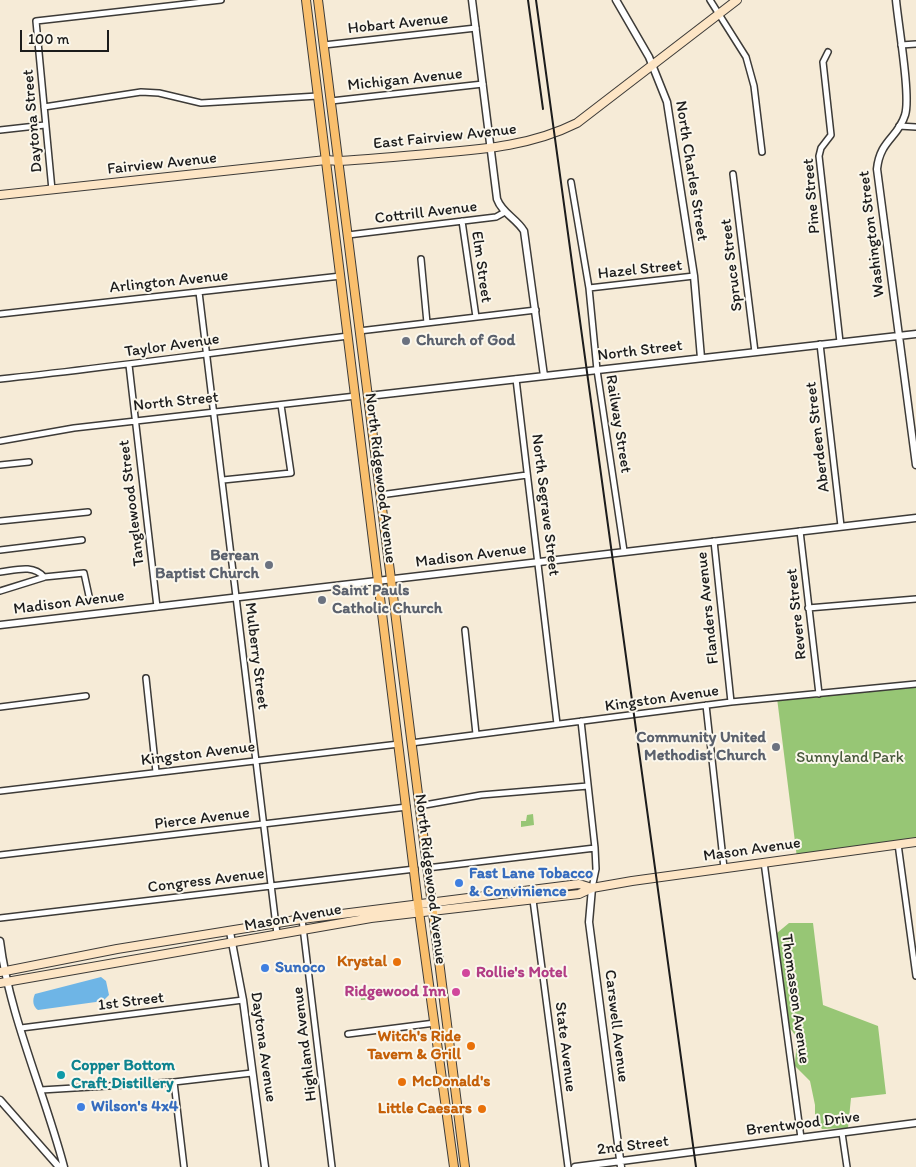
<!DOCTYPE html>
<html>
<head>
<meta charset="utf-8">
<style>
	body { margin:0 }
	#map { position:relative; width:916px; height:1167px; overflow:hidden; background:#f6ebd7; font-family:Itim,sans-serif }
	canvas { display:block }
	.scale { position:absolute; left:20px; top:30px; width:89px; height:22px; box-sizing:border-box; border:2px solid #1c1c1c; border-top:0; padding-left:6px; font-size:15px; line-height:18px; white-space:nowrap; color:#1c1c1c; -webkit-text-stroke:4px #fbf7ec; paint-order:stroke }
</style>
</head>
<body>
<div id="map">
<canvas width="916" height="1167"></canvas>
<div class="scale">100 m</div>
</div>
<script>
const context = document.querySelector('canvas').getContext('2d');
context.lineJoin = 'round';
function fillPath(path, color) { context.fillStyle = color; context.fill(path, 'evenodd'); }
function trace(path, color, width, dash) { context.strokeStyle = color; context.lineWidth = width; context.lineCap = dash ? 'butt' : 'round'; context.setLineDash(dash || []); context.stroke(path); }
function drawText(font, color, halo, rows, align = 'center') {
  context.font = font + ' Itim,sans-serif'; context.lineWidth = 4; context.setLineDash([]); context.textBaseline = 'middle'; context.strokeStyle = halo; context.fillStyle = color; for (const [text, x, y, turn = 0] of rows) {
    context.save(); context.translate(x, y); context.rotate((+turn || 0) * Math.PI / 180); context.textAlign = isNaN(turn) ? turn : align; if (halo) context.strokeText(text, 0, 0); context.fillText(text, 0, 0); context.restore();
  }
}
const green = new Path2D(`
	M916 684V842L797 858 777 698Z
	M533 814 534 825 521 827V821H526L527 815Z
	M789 923H813L823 1005 878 1026 886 1094 851 1098 848 1128 822 1129 815 1121V1105L810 1081 795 1066C795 1052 801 1037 789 1028L777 933Z
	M373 990 374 999 361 1000 360 992Z`);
const water = new Path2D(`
	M101 977 106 981 109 995 103 1001 38 1010C33 1007 32 1000 35 994Z`);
const minor = new Path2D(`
	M710 0 746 57 754 86 762 152
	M324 45 476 28
	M901 45 916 44
	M828 52 823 62 831 135 821 148 819 156 840 342
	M331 101 483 84
	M44 107 141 92 159 93 201 103 318 96
	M899 126 916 127
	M0 130 45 125
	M733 174 755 352
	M571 182 589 288 597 370 624 551
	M52 190 36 21 221 0
	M462 221 476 317
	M348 235 496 217 505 212
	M421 259 427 323
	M589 288 694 276
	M199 292 277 934
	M0 314 341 276
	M359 331 536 310
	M820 344 841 526
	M129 365 157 607
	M0 379C116 367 232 350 348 336
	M516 379 557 724
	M0 441 74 428 356 396
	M0 465 29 462
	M223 480 291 473 281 405
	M380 495 527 475
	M0 521 88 512
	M800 531 819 694
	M714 541 731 702
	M0 550 82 540
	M0 572C16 570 33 564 44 577L84 573 89 596
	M0 591 45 577
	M808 608 916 599
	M465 630 476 734
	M146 678 156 772
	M706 705 724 868
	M0 707 86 696
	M581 721 595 848 596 869 592 888
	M411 743 731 702 916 684
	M0 791 399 744
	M419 806 481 795 588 786
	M898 844 916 976
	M0 855 407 807
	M764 862 801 1138
	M427 868 595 848
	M533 900 568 1167
	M0 918 415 869
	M302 919 332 1167
	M21 1028 243 1000
	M348 1034 435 1023
	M174 1082 184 1167
	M41 1090 174 1082 252 1073
	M842 1133 847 1167`);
const tertiary = new Path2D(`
	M472 0 497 199C502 213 516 218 524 231L544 376
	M616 0 649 57 667 102 694 276 701 358
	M896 0C898 23 911 97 905 115 898 138 880 140 877 169L916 465
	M368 396 916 334
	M0 625 916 518
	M592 888 589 922 621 1167
	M230 932 243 1000 265 1167
	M0 941C9 1015 45 1094 64 1167
	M0 1100 59 1167
	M575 1167 916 1123`);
const secondary = new Path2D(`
	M0 195 326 160 339 161C372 159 405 156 438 153 487 149 533 145 577 123L737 0
	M0 972 117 949 302 919 579 884 592 888
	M0 983 371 918 579 894 592 888 632 881 916 842`);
const primary = new Path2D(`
	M306 0 418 904 454 1167
	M318 0 465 1167`);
const rail = new Path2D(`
	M528 0 543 109
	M536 0 696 1167`);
const markers = [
	[406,341,5,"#6b7280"],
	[269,565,5,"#6b7280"],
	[322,600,5,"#6b7280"],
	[776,747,5,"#6b7280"],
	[459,883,5,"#3f7fe0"],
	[397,962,5,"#e8710a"],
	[265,968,5,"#3f7fe0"],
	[466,973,5,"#d1479c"],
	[456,992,5,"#d1479c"],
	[471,1046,5,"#e8710a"],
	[61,1075,5,"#0f9aa8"],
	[402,1082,5,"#e8710a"],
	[81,1107,5,"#3f7fe0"],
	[482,1109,5,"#e8710a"]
];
const streetNames = [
	["Hobart Avenue",398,24,-6],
	["Michigan Avenue",405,80,-6],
	["Daytona Street",33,121,-95],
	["East Fairview Avenue",445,137,-6],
	["Fairview Avenue",162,164,-6],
	["North Charles Street",691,171,81],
	["Pine Street",812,196,-95],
	["Cottrill Avenue",426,213,-7],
	["Washington Street",872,234,-97],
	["Spruce Street",732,265,-97],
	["Elm Street",481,267,82],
	["Hazel Street",640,270,-6],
	["Arlington Avenue",169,282,-6],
	["Taylor Avenue",172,346,-8],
	["North Street",640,351,-7],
	["North Street",176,402,-6],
	["Railway Street",618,424,81],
	["Aberdeen Street",818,437,-97],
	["North Ridgewood Avenue",380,478,83],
	["Tanglewood Street",132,503,-97],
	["North Segrave Street",545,505,83],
	["Madison Avenue",471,556,-7],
	["Madison Avenue",69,603,-7],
	["Flanders Avenue",708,608,-96],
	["Revere Street",797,614,-96],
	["Mulberry Street",256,656,83],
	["Kingston Avenue",662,699,-8],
	["Kingston Avenue",198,754,-7],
	["Pierce Avenue",202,819,-7],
	["Mason Avenue",752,850,-8],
	["North Ridgewood Avenue",430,879,83],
	["Congress Avenue",206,881,-7],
	["Mason Avenue",293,918,-10],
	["Thomasson Avenue",795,999,82],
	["1st Street",131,1002,-7],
	["Carswell Avenue",616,1026,83],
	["Highland Avenue",305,1044,-97],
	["Daytona Avenue",263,1047,82],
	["State Avenue",565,1047,83],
	["Brentwood Drive",803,1124,-7],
	["2nd Street",633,1146,-7]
];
const worshipNames = [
	["Church of God",416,341],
	["Berean",259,556,"right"],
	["Baptist Church",259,574,"right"],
	["Saint Pauls",332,591],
	["Catholic Church",332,609],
	["Community United",766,738,"right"],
	["Methodist Church",766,756,"right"]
];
const parkNames = [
	["Sunnyland Park",850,758]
];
const shopNames = [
	["Fast Lane Tobacco",469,874],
	["& Convinience",469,892],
	["Sunoco",275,968],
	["Wilson's 4x4",91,1107]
];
const foodNames = [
	["Krystal",387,962],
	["Witch's Ride",461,1037],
	["Tavern & Grill",461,1055],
	["McDonald's",412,1082,"left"],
	["Little Caesars",472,1109]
];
const hotelNames = [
	["Rollie's Motel",476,973],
	["Ridgewood Inn",446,992,"right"]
];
const cultureNames = [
	["Copper Bottom",71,1066],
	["Craft Distillery",71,1084]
];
fillPath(green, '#97c675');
fillPath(water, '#6eb5e6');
trace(minor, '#3d3b38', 8);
trace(tertiary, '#3d3b38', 9);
trace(secondary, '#3d3b38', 10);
trace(primary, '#3d3b38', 10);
trace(minor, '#fff', 5);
trace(tertiary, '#fff', 6);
trace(secondary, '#fde5c5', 8);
trace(primary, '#f9bf6d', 8);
trace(rail, '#1c1c1c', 2);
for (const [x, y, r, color] of markers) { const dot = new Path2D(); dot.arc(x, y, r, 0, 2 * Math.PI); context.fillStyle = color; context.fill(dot); trace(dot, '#fbf7ec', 2); }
drawText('16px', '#1c1c1c', '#fbf7ec', streetNames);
drawText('bold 16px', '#5b616d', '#fbf7ec', worshipNames, 'left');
drawText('16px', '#47583b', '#fbf7ec', parkNames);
drawText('bold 16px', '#366cbe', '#fbf7ec', shopNames, 'left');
drawText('bold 16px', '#c56008', '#fbf7ec', foodNames, 'right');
drawText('bold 16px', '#b23c85', '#fbf7ec', hotelNames, 'left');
drawText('bold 16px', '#0d838f', '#fbf7ec', cultureNames, 'left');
</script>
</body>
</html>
